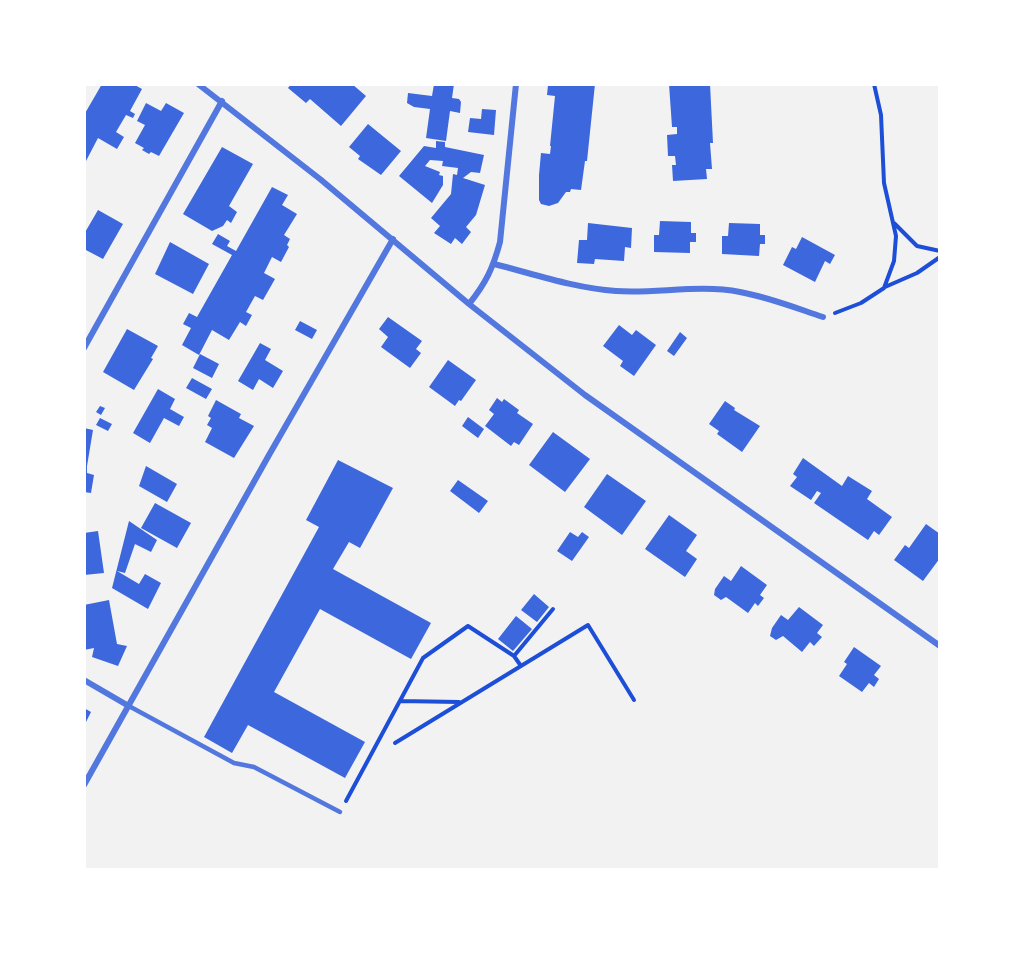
<!DOCTYPE html>
<html>
<head>
<meta charset="utf-8">
<style>
	body { margin:0 }
	#map { position:relative; width:1024px; height:954px; overflow:hidden; background:#f2f2f2; font-family:"Fira Sans",sans-serif }
	canvas { display:block }
	.frame { position:absolute; inset:0; border:86px solid #fff; pointer-events:none }
</style>
</head>
<body>
<div id="map">
<canvas width="1024" height="954"></canvas>
<div class="frame"></div>
</div>
<script>
const context = document.querySelector('canvas').getContext('2d');
context.lineJoin = 'round';
function fillPath(path, color) { context.fillStyle = color; context.fill(path, 'evenodd'); }
function trace(path, color, width, dash) { context.strokeStyle = color; context.lineWidth = width; context.lineCap = dash ? 'butt' : 'round'; context.setLineDash(dash || []); context.stroke(path); }
const building = new Path2D(`
	M102 84H133L142 89 130 111 135 114 133 118 126 115 116 132 124 137 117 149 98 138 86 161 84 160V115Z
	M291 84H352L366 96 341 126 310 99 306 103 288 88Z
	M434 84H454L452 98 459 99 461 102 460 113 450 111 446 141 426 138 430 109 414 107 407 103 408 93 432 96Z
	M558 84H595L587 161H585L581 190 571 189 570 192H566L558 203 549 206 541 204 539 200V175L541 153 550 154 551 146H550L555 96 547 95 548 85 557 86Z
	M669 84H710L713 143H710L712 169H706L707 179 673 181 672 165H676L675 156H668L667 135 677 134V127H672Z
	M146 103 161 111 166 103 184 113 159 156 151 152 149 154 142 150 144 148 135 143 145 125 137 121Z
	M482 109 496 110 494 135 468 132 470 118 481 119Z
	M368 124 401 151 381 175 358 159 360 156 349 147Z
	M436 141 445 142V147L484 155 480 173 471 172 463 178 485 185 476 215 466 227 471 232 462 244 455 238 451 244 434 233 440 226 431 218 451 194 453 174 457 175 458 168 442 166 443 161 430 160 425 166 440 172 439 175 443 176V185L432 203 399 176 424 146 436 148Z
	M222 147 253 164 229 206 237 212 231 223 227 220 223 226 212 231 183 214Z
	M272 187 288 195 282 205 297 214 284 235 290 239 287 245 289 247 281 262 272 257 264 273 275 279 263 300 255 296 246 312 252 315 246 326 240 322 229 340 212 330 199 355 182 345 191 328 183 324 189 313 197 317 232 255 212 244 218 234 230 241 227 246 236 251Z
	M98 210 123 224 103 259 84 249V234Z
	M660 221 691 222V233H696V242H690V253L654 252V235H659Z
	M588 223 632 228 631 248 625 247 624 261 595 259 594 264 577 263 579 240H587Z
	M729 223 760 224V235H765V244H760L759 256 722 254V236H728Z
	M802 237 835 255 830 264 825 261 815 282 783 265 792 247 796 249Z
	M170 242 209 264 193 294 155 274Z
	M388 317 422 341 416 349 421 353 410 368 381 347 388 337 379 329Z
	M300 321 317 330 312 339 295 330Z
	M619 325 632 335 636 330 656 345 634 376 620 366 623 361 603 346Z
	M127 329 158 346 151 358 153 359 134 390 103 372Z
	M680 332 687 338 674 356 667 351Z
	M260 343 271 349 265 360 283 371 273 388 259 379 253 390 238 381Z
	M200 354 219 364 212 378 193 368Z
	M448 360 476 380 461 401 459 400 455 406 429 387Z
	M192 378 212 389 206 399 186 388Z
	M158 389 175 399 170 409 184 417 179 426 164 418 150 443 133 433Z
	M497 398 502 402 504 399 519 410 517 413 533 424 519 445 514 442 511 446 485 426 494 414 489 410Z
	M216 400 241 414 239 418 254 426 234 458 205 442 212 428 207 425 211 418 208 416Z
	M725 401 735 408 734 410 760 426 742 452 717 434 719 431 709 424Z
	M100 406 105 408 101 415 96 412Z
	M468 417 484 429 478 438 462 426Z
	M100 418 112 424 108 431 96 425Z
	M84 428 93 430 87 466V473L94 475 91 493 84 492Z
	M553 432 590 459 565 492 529 465Z
	M803 458 842 486 848 476 872 491 867 499 892 517 879 535 874 531 868 540 814 503 821 493 817 491 811 500 790 486 797 477 793 474Z
	M338 460 393 488 360 548 349 542 333 569 431 623 411 659 320 609 274 692 365 742 345 778 248 725 232 753 204 737 319 527 306 520Z
	M146 466 177 484 167 502 139 486Z
	M607 474 646 501 622 535 584 507Z
	M458 480 488 501 479 513 450 491Z
	M155 503 191 523 177 548 141 528Z
	M669 515 697 535 686 551 697 559 685 577 645 549Z
	M129 521 157 540 151 552 135 544 125 573 117 571 139 584 145 574 161 583 148 609 112 588Z
	M926 524 940 534V558L923 581 894 560 905 545 909 548Z
	M98 531 104 573 84 575V533Z
	M570 532 578 537 582 532 589 537 572 561 557 551Z
	M741 566 767 585 760 595 764 598 758 606 755 603 748 613 726 597 721 600 714 595 715 589 724 576 731 581Z
	M534 594 549 607 537 622 521 610Z
	M109 600 117 644 127 646 118 666 92 657 94 648 84 650V605Z
	M799 607 823 625 817 633 822 637 814 646 810 642 802 652 783 636 776 640 770 636 772 628 781 615 788 620Z
	M516 616 532 629 513 651 498 639Z
	M854 647 881 666 874 675 879 679 874 687 869 683 862 692 839 676 847 664 844 662Z
	M84 708 91 712 84 726Z`);
const path = new Path2D(`
	M894 223 917 246 940 251
	M885 287 917 273 940 257
	M835 313 861 303 884 288 894 261 896 236 884 183 881 115 874 84
	M514 656 553 609
	M400 701 459 702
	M395 743 588 625 634 700
	M346 801 423 658 468 626 514 656 521 666`);
const service = new Path2D(`
	M127 705 234 763 254 767 340 812`);
const minor = new Path2D(`
	M198 84 320 179 469 304 585 395 940 646
	M494 264C534 274 574 288 616 291 656 294 699 284 740 292 768 297 796 308 823 317
	M469 304C486 283 493 268 500 242L516 84
	M84 348 222 101
	M84 680 127 705
	M84 785 269 455 393 239`);
fillPath(building, '#3d67dc');
trace(path, '#1d4ed8', 4);
trace(service, '#5277de', 4.5);
trace(minor, '#5277de', 6);
</script>
</body>
</html>
